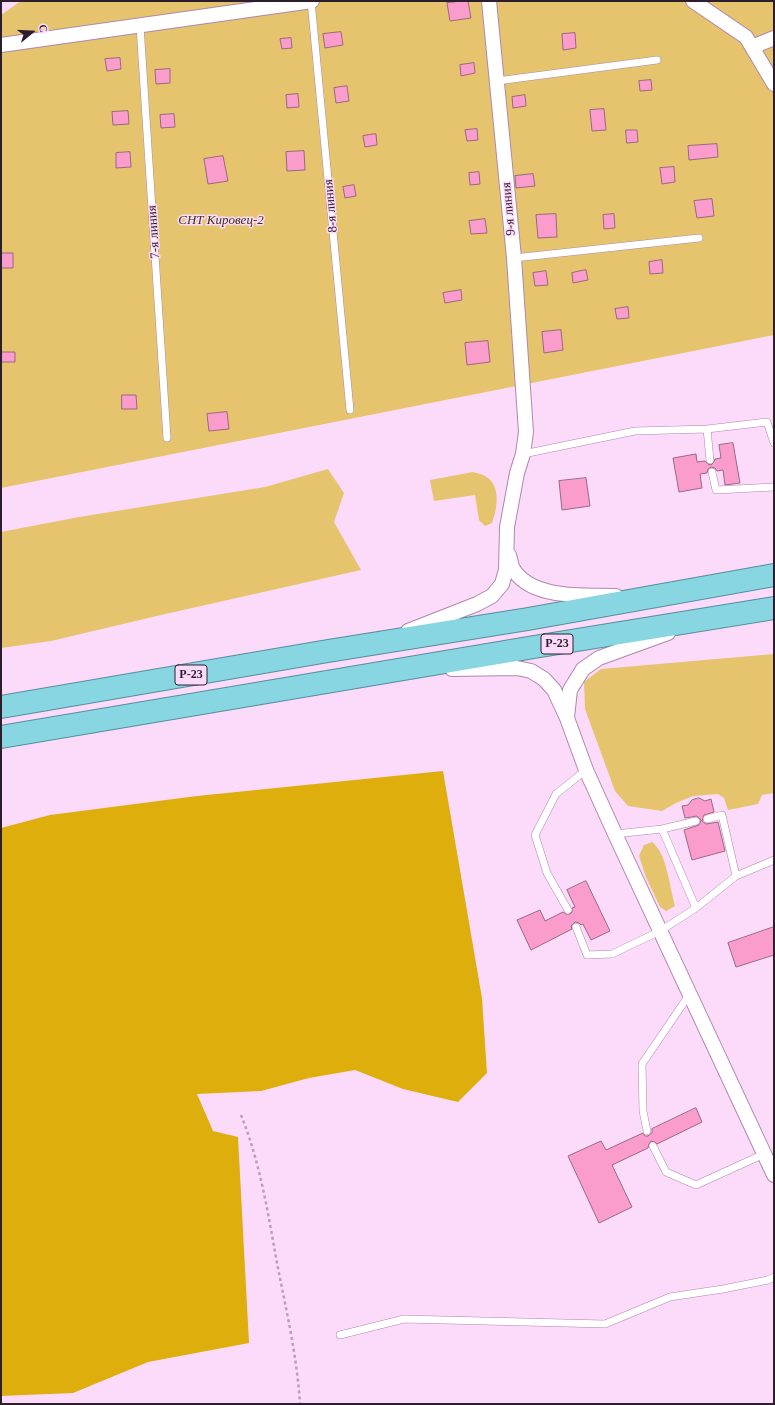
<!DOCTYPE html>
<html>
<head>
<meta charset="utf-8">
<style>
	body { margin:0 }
	#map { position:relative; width:775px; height:1405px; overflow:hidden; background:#fcdafa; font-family:"Times New Roman",serif }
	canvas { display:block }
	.frame { position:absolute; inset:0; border:2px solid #2d1e2d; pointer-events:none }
	.north { position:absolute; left:12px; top:12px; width:40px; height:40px; -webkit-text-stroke:3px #fcdafa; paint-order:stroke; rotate:72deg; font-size:11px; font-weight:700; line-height:16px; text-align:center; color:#2d1e2d }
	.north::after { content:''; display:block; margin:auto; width:14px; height:18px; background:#2d1e2d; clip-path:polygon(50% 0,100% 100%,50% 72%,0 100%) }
</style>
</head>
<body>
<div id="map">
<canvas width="775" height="1405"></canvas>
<div class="frame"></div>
<div class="north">С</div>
</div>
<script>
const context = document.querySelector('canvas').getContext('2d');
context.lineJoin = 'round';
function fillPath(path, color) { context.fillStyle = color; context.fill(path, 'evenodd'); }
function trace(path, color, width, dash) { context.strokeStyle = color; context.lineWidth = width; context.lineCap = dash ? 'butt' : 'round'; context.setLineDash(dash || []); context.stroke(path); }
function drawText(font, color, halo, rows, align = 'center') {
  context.font = font + ' "Times New Roman",serif'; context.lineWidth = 3; context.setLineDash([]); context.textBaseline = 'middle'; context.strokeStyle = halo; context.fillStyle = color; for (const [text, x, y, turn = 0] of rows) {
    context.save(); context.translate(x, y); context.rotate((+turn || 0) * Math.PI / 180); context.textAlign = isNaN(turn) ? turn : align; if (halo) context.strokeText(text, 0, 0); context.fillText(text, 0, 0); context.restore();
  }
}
const green = new Path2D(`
	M21 1H774V335L1 488V15Z
	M328 469 344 493 334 522 361 570 161 615 51 641 1 648V532L79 517 265 487Z
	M473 472C476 473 482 474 485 476 502 486 497 509 492 523L485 526 479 520 475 495 434 501 430 480Z
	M774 654V793L762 795 758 804 728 810 724 798 718 794 693 796 676 803 662 811 628 806 615 791 585 709 584 682 601 669Z
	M652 842C667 853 670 889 675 906L666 911 660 907 646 877 639 856 644 845Z`);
const forest = new Path2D(`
	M443 771 482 998 487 1073 458 1102 403 1089 355 1070 309 1078 261 1091 197 1094 213 1131 238 1137 249 1343 148 1362 73 1393 1 1396V828L50 815 197 796Z`);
const building = new Path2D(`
	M463 1H468L471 18 450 21 447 3Z
	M341 32 343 45 325 48 323 34Z
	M575 33 576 48 563 50 562 34Z
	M291 38 292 48 282 49 280 39Z
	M120 58 121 69 107 71 105 59Z
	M474 63 475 73 461 76 460 65Z
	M170 69V83L156 84 155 70Z
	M651 80 652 90 640 91 639 81Z
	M347 86 349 101 336 103 334 88Z
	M298 94 299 107 287 108 286 95Z
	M525 95 526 106 513 108 512 97Z
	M604 109 606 130 592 131 590 110Z
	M128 111 129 124 113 125 112 112Z
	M174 114 175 127 161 128 160 115Z
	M477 129 478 140 467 141 465 130Z
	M626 130H637L638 142 627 143Z
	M376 134 377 145 365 147 363 136Z
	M717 144 718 157 689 160 688 146Z
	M304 151 305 170 287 171 286 152Z
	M130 152 131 167 116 168V153Z
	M223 156 228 181 208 184 204 159Z
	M674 167 675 182 662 184 660 168Z
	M479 172 480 184 470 185 469 173Z
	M533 174 535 186 516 188 515 176Z
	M354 185 356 196 345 198 343 187Z
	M712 199 714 216 697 218 694 201Z
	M556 214 557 237 538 238 536 215Z
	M614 214 615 228 604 229 603 215Z
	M485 219 487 233 471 234 469 221Z
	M1 253H13V268H1Z
	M662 260 663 273 650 274 649 262Z
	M586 270 588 280 573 283 572 273Z
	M546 271 548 285 535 286 533 273Z
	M461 290 462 300 445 303 443 293Z
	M628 307 629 318 617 319 615 309Z
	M561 330 563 350 544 353 542 332Z
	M488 341 490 362 467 365 465 343Z
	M2 352H15V362H2Z
	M122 395H136L137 409H122Z
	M227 412 229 429 209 431 207 414Z
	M733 443 740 483 725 485 723 470 717 471 715 468 711 467 708 469 707 473 700 474 702 488 679 492 673 458 696 454 697 462 705 461 708 464 711 465 714 462 715 459 721 458 719 445Z
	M586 478 590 506 562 510 559 481Z
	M699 798 705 801 711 799 714 812 704 815 702 821 706 824 718 822 725 851 692 860 684 830 699 825 701 820 697 816 685 818 682 806 688 805 692 800Z
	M586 881 610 931 591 940 583 924 581 925 579 923 575 922 571 926 572 929 531 950 517 920 540 910 545 921 563 912 566 914H570L572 912V908L575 907 567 890Z
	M774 927V955L736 967 728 943Z
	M696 1108 702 1122 657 1144 655 1142 651 1141 649 1144 648 1148 612 1165 632 1207 599 1223 568 1156 601 1141 606 1150 643 1133 645 1136H648L652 1133V1129Z`);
const path = new Path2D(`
	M241 1115C260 1162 268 1213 277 1263 286 1309 297 1356 300 1404`);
const service = new Path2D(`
	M311 1 350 410
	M140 26 167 438
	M497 81 657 60
	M514 258 699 238
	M707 429 710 460
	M523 454 635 431 707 429 767 422 774 443
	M712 472 716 490 774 487
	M662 829 696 908
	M615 834 662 829 696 821
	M736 876 774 860
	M568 910 547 873 535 835 556 794 586 770
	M576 927 587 955 612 954 660 931 696 908 736 876 722 815 707 819
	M647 1131 643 1111 642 1064 689 995
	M653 1146 666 1172 696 1185 764 1154
	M340 1335 404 1319 605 1324 670 1297 723 1289 768 1280 774 1277`);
const minor = new Path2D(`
	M693 1 746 37 752 47
	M774 38 752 47 774 84
	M1 45 312 1
	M509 555C510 559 511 563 512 567 529 600 585 595 616 596
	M408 631 477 604 492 596 502 584 506 570 507 527 517 473 523 454 526 432 514 258 489 1
	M452 669 517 668 531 671 544 679 554 690 567 718 586 770 615 834 774 1175
	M567 717 570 690 583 669 599 658 668 633`);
const trunk = new Path2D(`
	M1 707 328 651 528 619 774 575
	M1 737 534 647 774 608`);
const shields = [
	[557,644,32],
	[191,675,32]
];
const shieldNames = [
	["Р-23",557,644],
	["Р-23",191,675]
];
const streetNames = [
	["8-я линия",331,206,-95],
	["9-я линия",509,209,-95],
	["7-я линия",154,232,-94]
];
const parkNames = [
	["СНТ Кировец-2",221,221]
];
fillPath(green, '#e6c46e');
fillPath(forest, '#deae0c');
fillPath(building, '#fa9dcc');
trace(building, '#996981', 1);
trace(service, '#af87ac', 8);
trace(minor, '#af87ac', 16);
trace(trunk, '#558e9d', 24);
trace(path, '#ba9eb9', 2.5, [3, 3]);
trace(service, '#fff', 7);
trace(minor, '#fff', 14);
trace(trunk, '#88d6e2', 22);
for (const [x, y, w] of shields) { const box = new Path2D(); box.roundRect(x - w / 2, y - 10, w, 20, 3); context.fillStyle = '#fcdafa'; context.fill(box); trace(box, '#2d1e2d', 1); }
drawText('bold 12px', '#2d1e2d', null, shieldNames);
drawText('13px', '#2d1e2d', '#fcdafa', streetNames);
drawText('italic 13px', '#3b321c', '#fcdafa', parkNames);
</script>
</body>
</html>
